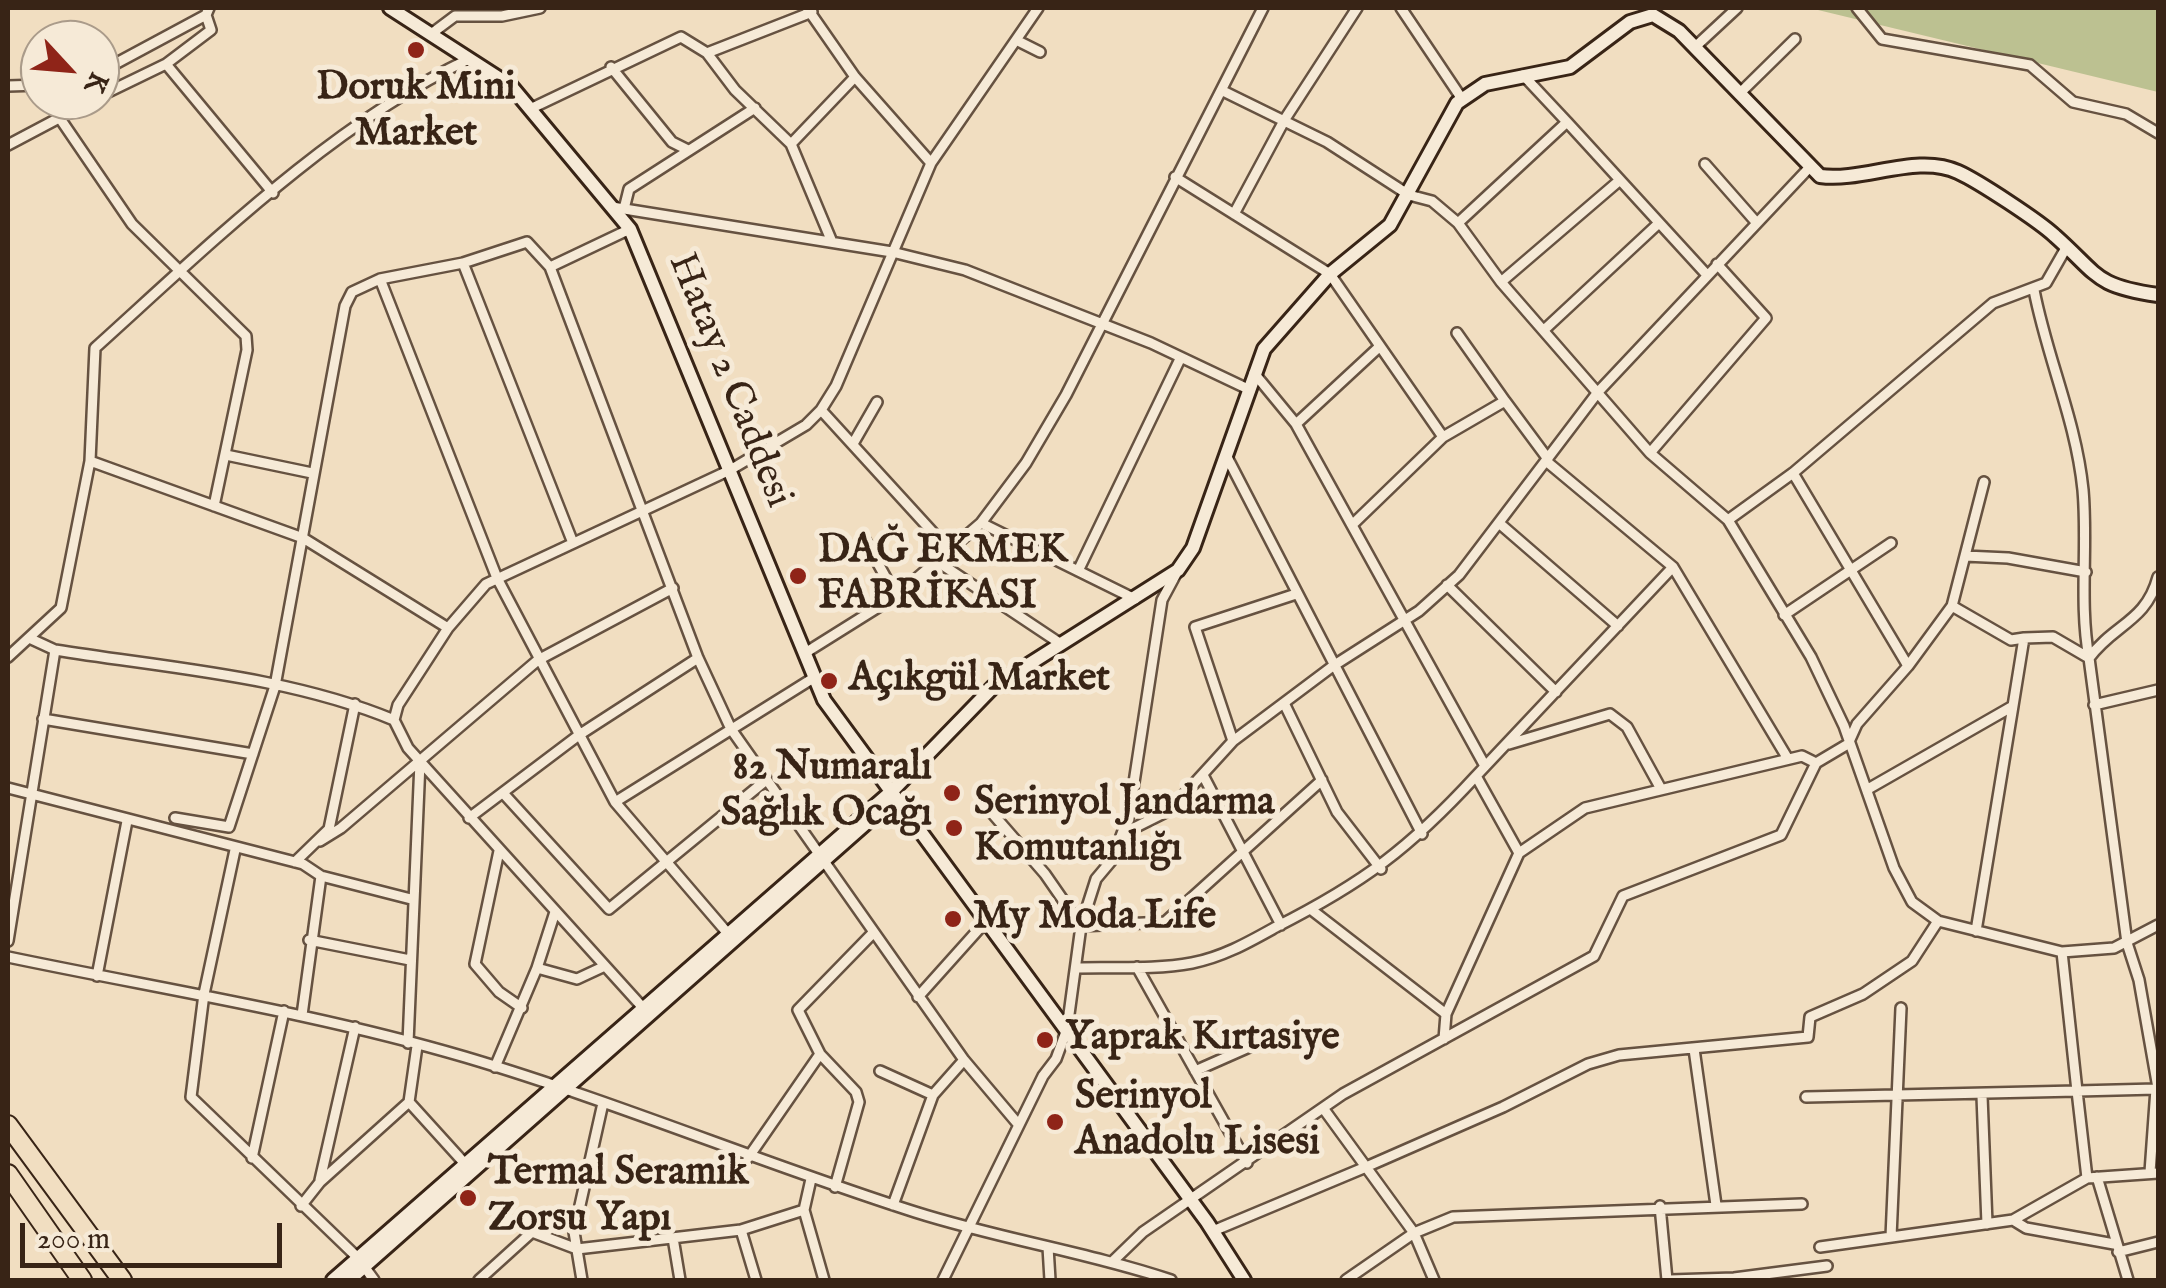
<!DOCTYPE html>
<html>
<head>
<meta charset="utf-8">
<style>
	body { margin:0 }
	#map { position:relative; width:2166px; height:1288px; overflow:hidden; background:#f1dec1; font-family:"IM FELL English",serif }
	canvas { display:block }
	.frame { position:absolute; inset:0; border:10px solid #382416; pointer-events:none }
	.north { position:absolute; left:20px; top:20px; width:100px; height:100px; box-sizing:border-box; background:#f6ead7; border:2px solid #aa9b8a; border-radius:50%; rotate:116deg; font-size:28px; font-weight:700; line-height:40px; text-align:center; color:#382416 }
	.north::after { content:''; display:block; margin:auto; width:35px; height:45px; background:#8f2418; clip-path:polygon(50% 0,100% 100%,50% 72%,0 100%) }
	.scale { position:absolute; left:20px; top:1223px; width:262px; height:45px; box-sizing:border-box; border:5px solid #382416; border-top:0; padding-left:12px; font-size:30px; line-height:35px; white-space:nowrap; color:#382416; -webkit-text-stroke:8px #f6ead7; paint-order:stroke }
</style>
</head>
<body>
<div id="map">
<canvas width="2166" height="1288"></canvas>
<div class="frame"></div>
<div class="north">K</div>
<div class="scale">200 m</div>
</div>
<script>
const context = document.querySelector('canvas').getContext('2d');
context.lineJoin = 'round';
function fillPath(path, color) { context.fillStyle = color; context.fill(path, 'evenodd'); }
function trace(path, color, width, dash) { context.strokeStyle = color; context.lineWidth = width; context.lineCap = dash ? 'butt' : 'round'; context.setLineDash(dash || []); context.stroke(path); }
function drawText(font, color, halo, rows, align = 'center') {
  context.font = font + ' "IM FELL English",serif'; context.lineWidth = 10; context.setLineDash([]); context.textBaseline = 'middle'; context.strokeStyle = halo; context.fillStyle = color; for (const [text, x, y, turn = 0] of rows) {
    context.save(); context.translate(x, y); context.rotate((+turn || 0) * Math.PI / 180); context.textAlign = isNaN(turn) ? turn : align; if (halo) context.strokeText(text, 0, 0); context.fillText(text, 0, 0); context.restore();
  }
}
const green = new Path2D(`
	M1816 8H2158V92L1818 10Z`);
const street = new Path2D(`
	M1401 8 1462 99
	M1857 8 1882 39 2030 65 2073 102 2126 114 2158 133
	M431 34 455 16H502L540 8
	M1016 40 1040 52
	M1695 47 1737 8
	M707 53 812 12
	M166 64 273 193
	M611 67 672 142 688 150
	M100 72 206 15 209 8
	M8 86 40 85
	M1223 91 1327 142 1409 195 1432 201 1458 223 1501 282 1650 453 1728 520 1811 657 1844 726 1894 868 1912 902 1938 921 2062 952 2114 948 2158 925
	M1739 94 1795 39
	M100 96 166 64 211 30 206 15
	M530 109 681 37 707 53 735 90 791 144 832 242
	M59 117 132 224 246 336 247 350 214 506
	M1567 122 1707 275
	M791 144 855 77
	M8 145 93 100
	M931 163 1038 8
	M1705 164 1756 222
	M1175 177 1330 274 1443 437
	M612 207 892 252 965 270 1151 343 1248 389
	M624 209 629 189 755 108
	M1234 214 1285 119 1357 8
	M1458 223 1567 122 1523 75
	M463 263 573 543
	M550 267 698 658 731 729 964 1060
	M380 279 497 578 615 802
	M1501 282 1620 180
	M2034 290C2047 358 2076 420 2083 490 2088 546 2079 603 2089 658
	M1544 330 1659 223
	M1457 333 1505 401
	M1254 373 1296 424 1485 766
	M821 410 948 549
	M1296 424 1378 348
	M854 442 877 402
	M1650 453 1766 318 1717 264
	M226 455 312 473
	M1227 457 1422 834
	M90 461 303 538 448 628
	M1546 461 1673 567 1788 759
	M1728 520 1793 473 1993 303 2046 283 2066 248
	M981 523 1026 463 1066 395 1263 8
	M1499 523 1618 626
	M1352 525 1443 437 1505 401 1548 459
	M865 540 896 596
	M1965 556 2008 558 2086 572
	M938 562 1061 644
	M1078 571 1180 359
	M2158 577C2146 622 2114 624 2089 658L2127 943 2139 980 2158 1088
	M1447 585 1556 692
	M1952 606 2011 640 2024 638 2013 706
	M1784 615 1891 543
	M29 638 55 650C167 668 288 676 394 720
	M2024 638 2053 637 2089 658
	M805 653 896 596 981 523 1135 599
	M8 657 61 608 90 461 95 348C208 246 332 124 469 59
	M1908 666 1952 606 1984 482
	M1284 703 1337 812 1381 869
	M2094 705 2158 690
	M43 719 253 754
	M1233 741 1195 627 1296 594
	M1509 744 1610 714 1627 727 1661 789
	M1203 775 1281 925
	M1476 776 1673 567
	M8 788 303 864 321 876
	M1868 789 2013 706 1976 931
	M503 793 609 909 765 781
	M985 805 1045 874 1081 926 1165 922 1322 780
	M175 818 229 827 275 686 345 306 352 292 380 279 463 263 527 242 550 267 630 229
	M469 818 579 735 698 658
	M1122 834 1170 810 1233 741 1333 666 1419 611 1459 575 1598 392 1809 168
	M320 841 341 828 538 660 673 588
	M235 850 204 994 191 1097 358 1258 374 1280
	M499 851 475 964 499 992 522 1008
	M295 862 329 829 355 704
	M1313 911 1446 1014 1444 1039
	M555 912 537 968 577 979 605 966
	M730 936 615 802 815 677
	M309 940 410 960
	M8 941 55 650
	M8 957C161 989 315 1013 465 1057 617 1102 764 1164 915 1212 1000 1239 1087 1252 1171 1280
	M1137 967 1247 1163
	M1077 968C1115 967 1155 970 1192 963 1223 957 1249 942 1276 927 1363 883 1410 848 1476 776L1519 853 1585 808 1802 756 1816 763
	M97 976 127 821
	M918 997 987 920
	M645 1010 408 748 394 720 398 705 448 628 486 584 730 470 806 425 821 410 836 386 931 163 855 77 807 8
	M1446 1014 1519 853
	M302 1015 321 876 411 899
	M408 1043 420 762
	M1694 1049 1716 1205
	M495 1067 537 968
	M880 1071 933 1095
	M1195 1071 1272 1037
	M1982 1096 1987 1224
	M1806 1097 2077 1091 2062 952
	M409 1102 467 1166
	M252 1158 284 1011
	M748 1158 820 1054
	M2097 1177 2128 1280
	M2087 1178 2077 1091 2156 1089 2150 1172
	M811 1179 804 1210 824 1280
	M320 1180 355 1027
	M835 1187 859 1102 856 1092 820 1054 798 1010 872 934
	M893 1205 933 1095 964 1060 1018 1124
	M301 1206 320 1182 409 1102 417 1046
	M1660 1206 1667 1280
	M2013 1220 2026 1228 2114 1244
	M741 1230 756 1280
	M1213 1231 1366 1167 1323 1108
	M1891 1237 1901 1008
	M673 1238 680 1280
	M1048 1247 1050 1280
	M1820 1247 2013 1220 2087 1178 2158 1173
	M2118 1252 2158 1242
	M1112 1262 1143 1232 1343 1094 1594 956 1623 896 1781 835 1816 763 1848 744 1857 724 1908 666 1793 473
	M479 1280 532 1232 577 1249 741 1230 804 1210
	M582 1280 574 1232 603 1103
	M943 1280 1043 1076 1056 1059 1067 1029 1081 926 1096 879 1112 860 1129 815 1162 600 1177 572
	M1346 1280 1414 1233 1453 1217 1802 1204
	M1434 1280 1414 1233 1366 1167 1503 1107 1588 1064 1619 1055 1808 1037 1810 1017 1863 994 1912 961 1938 921
	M1670 1280 1734 1278 1827 1266`);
const secondary = new Path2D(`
	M390 8 511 86 630 229 824 700 1207 1222 1244 1280
	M333 1280 892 791 993 687 1178 570 1193 548 1264 349 1330 274 1390 225 1457 103 1485 84 1570 67 1630 22 1653 15 1679 31 1820 176C1864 182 1917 153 1958 172 1978 181 2039 221 2055 236 2099 275 2094 286 2158 295
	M349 1280 881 810 888 797`);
const highway = new Path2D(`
	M8 1125 122 1280
	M8 1174 82 1280`);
const markers = [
	[416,50,10,"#8f2418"],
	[798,576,10,"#8f2418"],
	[829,681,10,"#8f2418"],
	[952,793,10,"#8f2418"],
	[954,828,10,"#8f2418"],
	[953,919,10,"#8f2418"],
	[1045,1040,10,"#8f2418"],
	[1055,1122,10,"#8f2418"],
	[468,1198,10,"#8f2418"]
];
const poiNames = [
	["Doruk Mini",416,90,"center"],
	["Market",416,136,"center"],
	["DAĞ EKMEK",818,553],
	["FABRİKASI",818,599],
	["Açıkgül Market",849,681],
	["82 Numaralı",932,770,"right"],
	["Sağlık Ocağı",932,816,"right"],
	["Serinyol Jandarma",974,805],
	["Komutanlığı",974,851],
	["My Moda Life",973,919],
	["Yaprak Kırtasiye",1065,1040],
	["Serinyol",1075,1099],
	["Anadolu Lisesi",1075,1145],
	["Termal Seramik",488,1175],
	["Zorsu Yapı",488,1221]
];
const streetNames = [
	["Hatay 2 Caddesi",728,381,68]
];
fillPath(green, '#bcc191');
trace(street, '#665241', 14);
trace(secondary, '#382416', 18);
trace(highway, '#382416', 22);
trace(street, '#f6ead7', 9);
trace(secondary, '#f6ead7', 12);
trace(highway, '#f1dec1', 18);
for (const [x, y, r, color] of markers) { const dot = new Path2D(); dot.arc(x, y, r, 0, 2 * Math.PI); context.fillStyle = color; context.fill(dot); trace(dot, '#f6ead7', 4); }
drawText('bold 40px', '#382416', '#f6ead7', poiNames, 'left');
drawText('40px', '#382416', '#f6ead7', streetNames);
</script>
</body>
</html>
